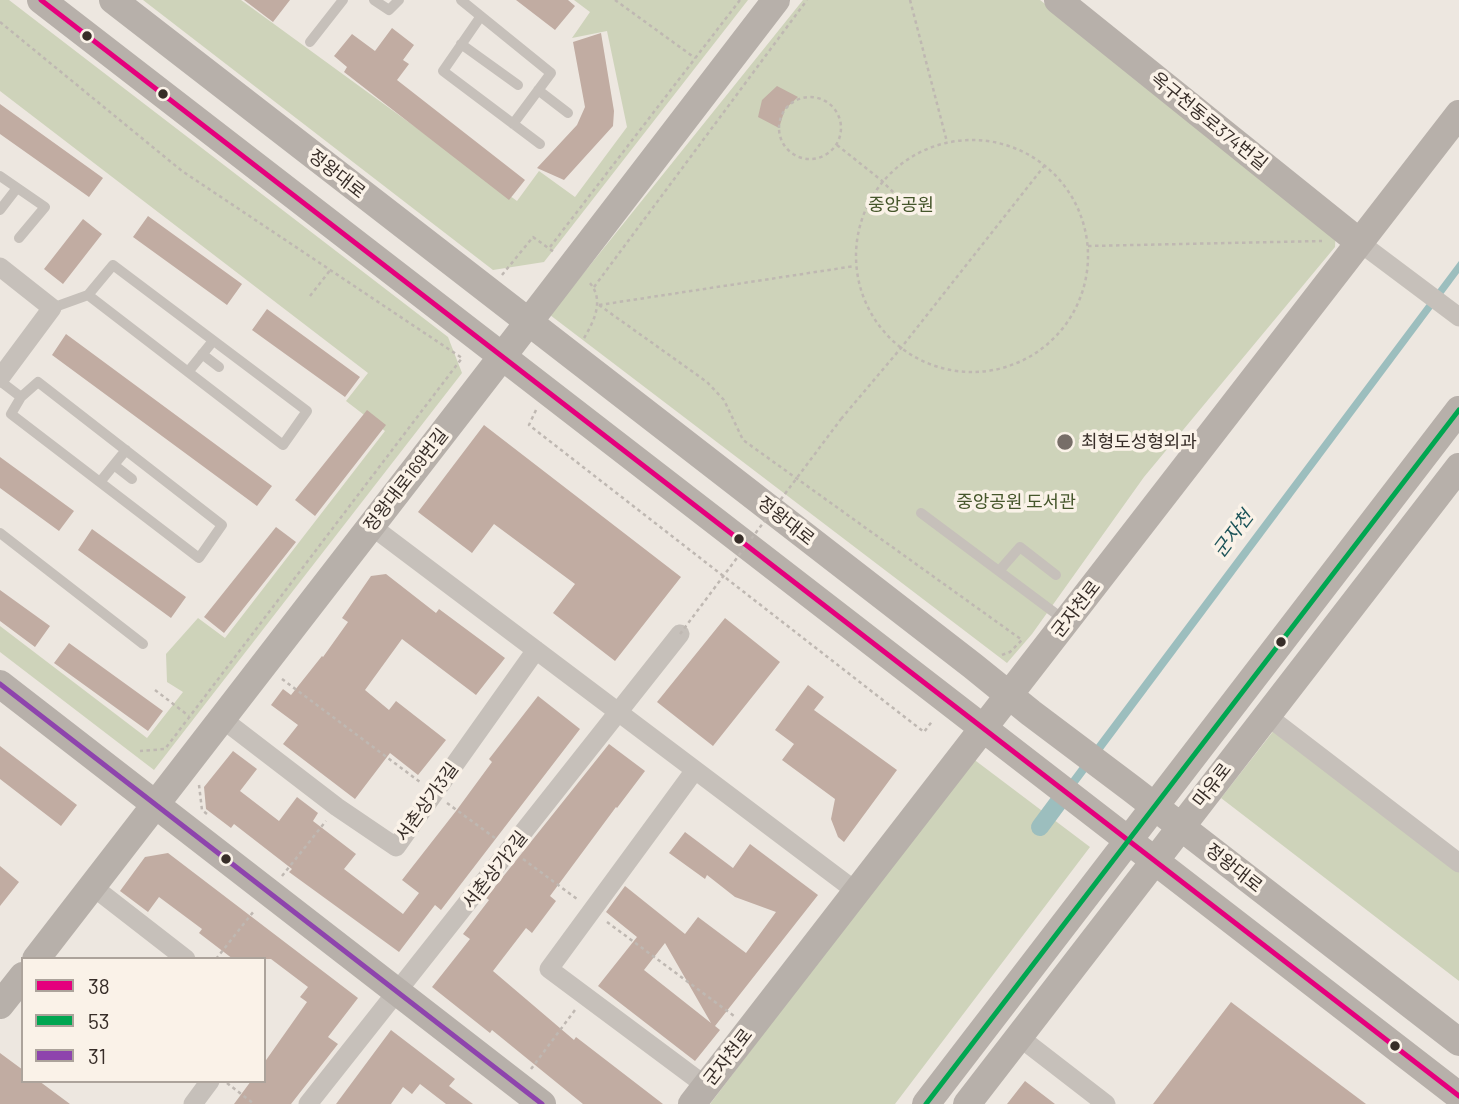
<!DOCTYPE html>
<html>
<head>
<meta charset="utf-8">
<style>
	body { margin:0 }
	#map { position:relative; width:1459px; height:1104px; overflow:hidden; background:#ede7e0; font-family:Barlow,sans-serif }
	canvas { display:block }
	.legend { position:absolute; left:21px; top:957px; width:245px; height:126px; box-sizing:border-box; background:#faf2e8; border:2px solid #aca39b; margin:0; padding:9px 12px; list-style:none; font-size:21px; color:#372d28 }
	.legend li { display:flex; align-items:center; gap:14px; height:35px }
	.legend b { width:35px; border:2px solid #aca39b }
</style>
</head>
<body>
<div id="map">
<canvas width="1459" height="1104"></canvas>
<ul class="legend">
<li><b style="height:9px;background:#e5007d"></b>38</li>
<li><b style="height:9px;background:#00a651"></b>53</li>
<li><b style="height:9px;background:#8e44ad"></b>31</li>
</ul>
</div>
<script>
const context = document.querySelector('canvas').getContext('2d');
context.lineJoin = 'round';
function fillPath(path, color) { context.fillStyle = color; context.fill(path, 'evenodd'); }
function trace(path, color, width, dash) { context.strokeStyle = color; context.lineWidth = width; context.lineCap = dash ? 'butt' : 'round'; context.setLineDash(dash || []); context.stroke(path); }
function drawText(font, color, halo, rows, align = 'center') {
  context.font = font + ' Barlow,"Noto Sans KR",sans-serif'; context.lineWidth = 7; context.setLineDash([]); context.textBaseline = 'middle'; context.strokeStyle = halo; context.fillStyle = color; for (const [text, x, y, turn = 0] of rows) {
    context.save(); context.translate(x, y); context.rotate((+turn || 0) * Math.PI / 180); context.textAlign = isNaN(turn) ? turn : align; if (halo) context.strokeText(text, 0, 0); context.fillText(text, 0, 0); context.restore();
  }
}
const green = new Path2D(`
	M0 0H9L448 337 462 373 154 770 0 652V626L147 738 183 692 167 682 166 654 198 618 225 638 385 431 346 401 368 373 0 91Z
	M143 0H241L517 201 539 171 575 197 627 127 607 31 572 38 590 12 574 0H748L544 262 493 270Z
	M803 0H1040L1336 229 1335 247 1144 477 1032 634 1007 663 550 315Z
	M1275 729 1459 872V981L1221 798Z
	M972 758 1090 847 895 1104H710Z`);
const water = new Path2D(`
	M1459 261V273L1052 818 1045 813Z`);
const canal = new Path2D(`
	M1040 827 1063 796`);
const building = new Path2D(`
	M244 0H290L273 22Z
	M516 0H568L575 6 555 30Z
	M392 28 414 45 403 60 409 64 397 80 525 180 509 200 344 72 347 67 334 56 352 34 375 51Z
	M601 33 614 111 613 126 564 180 537 168 577 125 585 107 573 42Z
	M777 86 798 97 785 109 779 128 758 117 762 100Z
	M0 104 103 178 89 197 0 134Z
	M148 216 242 284 227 305 133 237Z
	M83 219 102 234 63 284 44 269Z
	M267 309 360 377 345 397 252 330Z
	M66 334 272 486 257 506 52 355Z
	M367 410 386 425 315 516 295 500Z
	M484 425 681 577 615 661 553 613 575 584 494 524 472 553 418 512Z
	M0 457 74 511 59 531 0 488Z
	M276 527 296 542 224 633 204 617Z
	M92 529 186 597 171 618 78 550Z
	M386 574 436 613 439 609 505 658 476 695 402 639 365 690 389 710 396 701 446 740 418 775 390 753 355 799 283 744 298 725 271 705 283 689 291 695 322 656 323 657 348 622 342 618 371 576Z
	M0 590 50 626 35 647 0 621Z
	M725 618 780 662 713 746 657 702Z
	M69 643 163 711 148 731 54 663Z
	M808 685 824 697 814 710 897 770 844 842 838 837 831 819 835 799 782 760 794 744 775 730Z
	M538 696 580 729 441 910 435 905 399 952 289 872 292 869 234 824 231 828 206 809 204 787 233 751 257 769 240 791 279 821 297 797 318 813 313 821 356 854 344 869 403 914 419 893 402 880 456 811 492 762 489 759Z
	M609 744 645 771 617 808 616 807 550 896 556 901 532 933 526 928 493 971 574 1040 576 1037 663 1104H583L492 1030 490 1033 432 987 470 939 463 934 489 900 486 898Z
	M0 746 77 805 61 826 0 779Z
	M685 832 733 868 750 844 818 895 715 1026 720 1030 695 1061 598 986 637 937 606 912 625 886 685 934 698 917 746 953 776 912 735 897 707 875 705 879 669 853ZM665 943 711 1023 644 970Z
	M168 853 358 998 328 1037 338 1044 291 1104H234L251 1081H264V1063L307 1002 300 997 308 987 271 959H233L199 933 202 929 159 897 148 912 120 891 145 857Z
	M0 866 19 882 0 906Z
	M1231 1002 1342 1086 1366 1104H1153Z
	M391 1030 455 1079 449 1086 473 1104H446L420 1084 412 1094 403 1087 391 1104H336Z
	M0 1053 23 1070V1081H39L70 1104H0Z
	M1025 1081 1055 1104H1007Z`);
const path = new Path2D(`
	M615 0 695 58
	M910 0 947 142
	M0 22 182 171 462 358 165 749 140 751
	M779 128a31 31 0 1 1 62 0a31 31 0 1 1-62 0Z
	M856 256a116 116 0 1 1 232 0a116 116 0 1 1-232 0Z
	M837 145 881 180 901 200
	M1088 246 1322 241
	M550 247 740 0
	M502 275 533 237 554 252
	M594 287 807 0
	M310 296 331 269
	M599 305 707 382 724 400 743 440 1022 640 1010 652 999 656
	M599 305 855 266
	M584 338C595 320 605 298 588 281
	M536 410 529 425 924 732 933 720
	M841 419 901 348 1045 165
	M282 679 420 782
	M155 690 189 716
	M199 785 202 810 207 814
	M447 803 495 838
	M523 859 577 899
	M282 876 326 821
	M607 922 734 1016
	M216 959 254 911
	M531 1069 575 1010
	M227 1083 254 1104`);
const lane = new Path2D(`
	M374 0 389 10 399 0
	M461 0 551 73 513 124
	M481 16 443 71 540 144
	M310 42 343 0
	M461 44 518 85
	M538 90 568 113
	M0 176 45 207 19 238
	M0 210 17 188
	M52 308 88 295 113 265 307 411 283 445 88 295
	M202 354 219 367
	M188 372 213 341
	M0 381 21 397
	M38 382 222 525 199 558 11 414 21 397Z
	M114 465 132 479
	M100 482 126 450
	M921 513 1063 619
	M0 533 143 644
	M999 571 1020 547 1056 575`);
const street = new Path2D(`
	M1359 242 1459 317
	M0 267 52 308 0 378
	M370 525 857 892
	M1266 715 1459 863
	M221 718 337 807 396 847 536 650
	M695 770 549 969 706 1086
	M92 886 186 959
	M1018 1036 1106 1104
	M193 1104 210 1081
	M308 1104 680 634`);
const secondary = new Path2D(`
	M41 0 1459 1096
	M113 0 973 666 1031 713 1132 789 1459 1042
	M1058 0 1359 242
	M0 684 542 1104
	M36 959C283 639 531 321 776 0
	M0 1005 23 976
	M692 1104 1459 114
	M926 1104 1459 410
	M967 1104 1459 467`);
const pathBridge = new Path2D(`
	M680 634 841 419`);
const bus1 = new Path2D(`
	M41 0 1459 1096`);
const bus2 = new Path2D(`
	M926 1104 1459 410`);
const bus3 = new Path2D(`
	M0 684 542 1104`);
const markers = [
	[87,36,6,"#372d28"],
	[163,94,6,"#372d28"],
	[1065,442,9,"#776e68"],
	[739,539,6,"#372d28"],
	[1281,642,6,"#372d28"],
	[226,859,6,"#372d28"],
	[1395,1046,6,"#372d28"]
];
const streetNames = [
	["옥구천동로374번길",1209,121,39],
	["정왕대로",337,174,38],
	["정왕대로169번길",406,480,-52],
	["정왕대로",786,521,38],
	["군자천로",1076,609,-52],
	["마유로",1212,785,-52],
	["서촌상가3길",427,802,-54],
	["정왕대로",1234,868,38],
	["서촌상가2길",495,870,-52],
	["군자천로",728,1057,-52]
];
const parkNames = [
	["중앙공원",901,205],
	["중앙공원 도서관",1016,502]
];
const poiNames = [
	["최형도성형외과",1081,442]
];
const waterNames = [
	["군자천",1233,534,-53]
];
fillPath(green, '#ced3ba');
fillPath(water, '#9cbebe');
trace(canal, '#9cbebe', 18);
fillPath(building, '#c1aca2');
trace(path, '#bfb8b2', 2.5, [3.5, 3.5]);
trace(lane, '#c6c0ba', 10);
trace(street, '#c6c0ba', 19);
trace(secondary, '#b7b0aa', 28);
trace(pathBridge, '#bfb8b2', 2.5, [3.5, 3.5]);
trace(bus1, '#e5007d', 5);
trace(bus2, '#00a651', 5);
trace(bus3, '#8e44ad', 5);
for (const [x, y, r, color] of markers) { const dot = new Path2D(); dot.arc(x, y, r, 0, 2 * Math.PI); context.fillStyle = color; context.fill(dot); trace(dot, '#faf2e8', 2.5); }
drawText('18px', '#372d28', '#faf2e8', streetNames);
drawText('18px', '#45562b', '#faf2e8', parkNames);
drawText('18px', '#372d28', '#faf2e8', poiNames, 'left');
drawText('italic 19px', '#1c5459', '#faf2e8', waterNames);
</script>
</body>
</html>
